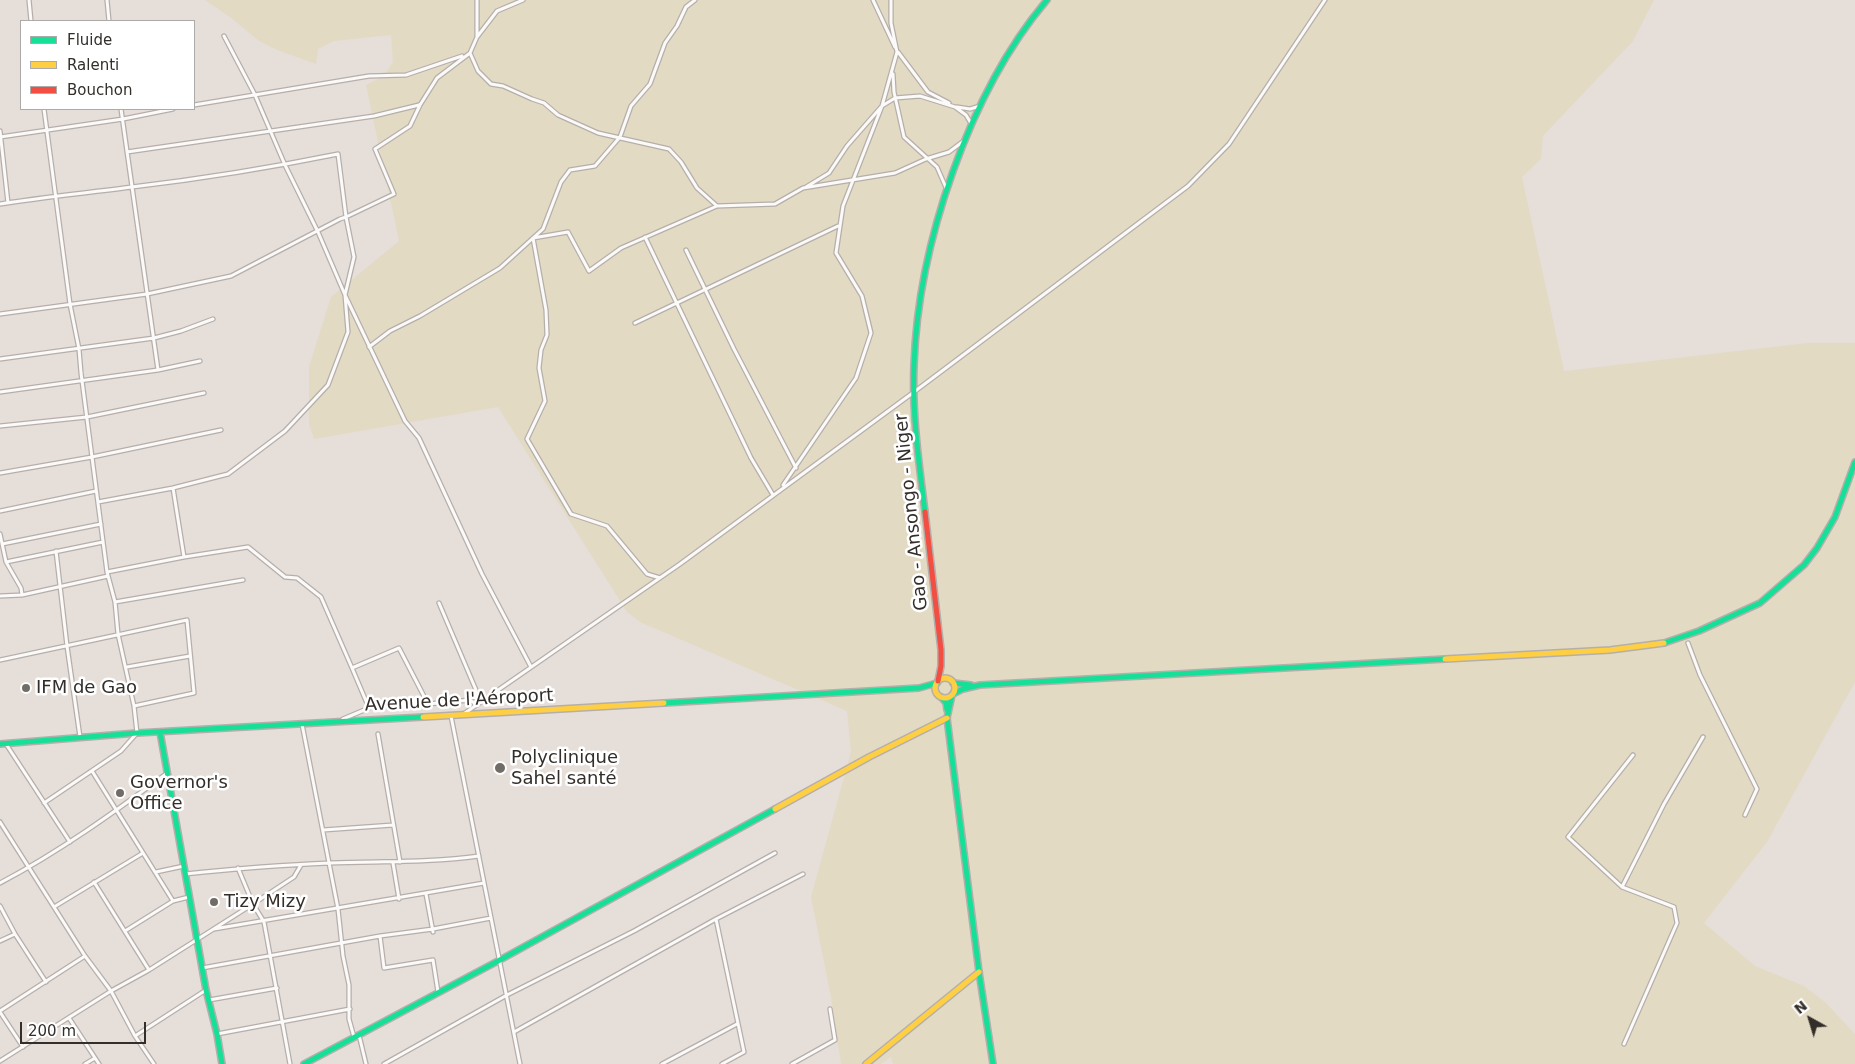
<!DOCTYPE html>
<html>
<head>
<meta charset="utf-8">
<style>
	body { margin:0 }
	#map { position:relative; width:1855px; height:1064px; overflow:hidden; background:#e6ded9; font-family:"DejaVu Sans",sans-serif }
	canvas { display:block }
	.legend { position:absolute; left:20px; top:20px; width:175px; height:90px; box-sizing:border-box; background:#fff; border:1px solid #adabaa; margin:0; padding:6px 9px; list-style:none; font-size:15px; color:#332e2a }
	.legend li { display:flex; align-items:center; gap:10px; height:25px }
	.legend b { width:25px; border:1px solid #adabaa }
	.north { position:absolute; left:1785px; top:994px; width:50px; height:50px; -webkit-text-stroke:4px #fff; paint-order:stroke; rotate:321deg; font-size:14px; font-weight:700; line-height:20px; text-align:center; color:#332e2a }
	.north::after { content:''; display:block; margin:auto; width:18px; height:22px; background:#332e2a; clip-path:polygon(50% 0,100% 100%,50% 72%,0 100%) }
	.scale { position:absolute; left:20px; top:1022px; width:126px; height:22px; box-sizing:border-box; border:2px solid #332e2a; border-top:0; padding-left:6px; font-size:15px; line-height:18px; white-space:nowrap; color:#332e2a; -webkit-text-stroke:4px #fff; paint-order:stroke }
</style>
</head>
<body>
<div id="map">
<canvas width="1855" height="1064"></canvas>
<ul class="legend">
<li><b style="height:6px;background:#16e098"></b>Fluide</li>
<li><b style="height:6px;background:#ffcf43"></b>Ralenti</li>
<li><b style="height:6px;background:#f24e42"></b>Bouchon</li>
</ul>
<div class="north">N</div>
<div class="scale">200 m</div>
</div>
<script>
const context = document.querySelector('canvas').getContext('2d');
context.lineJoin = 'round';
function fillPath(path, color) { context.fillStyle = color; context.fill(path, 'evenodd'); }
function trace(path, color, width, dash) { context.strokeStyle = color; context.lineWidth = width; context.lineCap = dash ? 'butt' : 'round'; context.setLineDash(dash || []); context.stroke(path); }
function drawText(font, color, halo, rows, align = 'center') {
  context.font = font + ' "DejaVu Sans",sans-serif'; context.lineWidth = 5; context.setLineDash([]); context.textBaseline = 'middle'; context.strokeStyle = halo; context.fillStyle = color; for (const [text, x, y, turn = 0] of rows) {
    context.save(); context.translate(x, y); context.rotate((+turn || 0) * Math.PI / 180); context.textAlign = isNaN(turn) ? turn : align; if (halo) context.strokeText(text, 0, 0); context.fillText(text, 0, 0); context.restore();
  }
}
const sand = new Path2D(`
	M205 0H1654L1633 41 1543 136 1541 159 1522 177 1564 371 1807 343H1855V682L1767 842 1704 923 1755 966 1804 986 1826 1003 1855 1034V1064H893L891 1057 881 1064H841L831 997 811 897 851 752 847 711 640 622 627 612 498 407 314 439 309 424V367L331 297 399 241 366 85 384 76 393 62 391 35 334 41 318 49 316 64 277 50 259 41 230 17Z`);
const street = new Path2D(`
	M29 0 31 21
	M107 0 109 21
	M523 0 497 11 477 37 470 53 437 78 420 105 410 126 375 149 394 194 346 217 354 257 345 295 405 421 419 438 482 574 531 667
	M873 0 895 47
	M477 37V0
	M898 52 928 92 949 103
	M470 53 478 71 491 84 503 86 532 99 544 103 558 115 598 133 669 149 681 162 697 188 717 206 775 204 803 188 895 173 926 159 949 152 965 140
	M893 74 894 92 904 137 937 167 947 190
	M194 105 369 76 406 75 462 56
	M957 107 970 109 980 106
	M121 109 158 370
	M0 131 8 203
	M0 137 123 119 173 109
	M127 152 374 116 419 105
	M806 187 829 173 847 146 882 106 895 98 920 96 955 107 966 115 972 125
	M0 204C44 197 87 193 132 187 200 179 269 168 338 154L346 217 340 219 231 276 147 294 0 314
	M645 237 751 458 773 495
	M686 250 734 349 796 468
	M635 323 838 226
	M369 347 390 331 420 316 500 268 533 238 568 232 589 271 621 248 717 206
	M0 359 154 338 181 331 213 319
	M0 392 158 370 200 361
	M0 426 87 417 204 393
	M0 473 92 457 221 430
	M783 485 856 378 871 333 862 296 836 253 843 206 882 106 897 52 891 23V0
	M98 502 173 488
	M0 511 96 491
	M0 534 6 562 103 542
	M2 544 101 524
	M56 551 67 646 80 737
	M184 557 173 488 228 474 285 431 328 385 348 332 345 295 318 232 285 165 255 95 224 36
	M6 562 21 588 22 595
	M107 572 184 557 248 547 285 577 297 578 321 597 352 668 399 648 428 704 470 700 477 705
	M660 578 647 574 607 526 571 514 527 439 545 401 539 368 541 350 547 335 546 310 533 238 543 229 561 182 570 170 595 166 620 137 631 106 650 84 665 43 677 26 686 7 695 0
	M0 596 22 595 108 576
	M115 602 243 580
	M439 603 476 690 477 704
	M1688 643 1700 675 1757 789 1745 815
	M0 660 187 620 194 693 134 706
	M127 667 190 656
	M465 713 680 564 914 392 1188 186 1229 144 1325 0
	M451 716 520 1064
	M343 719 369 708 352 668
	M302 724 338 909 343 956 349 985V1019L354 1037
	M378 734 400 862
	M6 744 70 842
	M92 771 173 901
	M44 803 121 751 137 733 134 706 118 634 115 602 107 572 81 373 79 349 70 304 44 109
	M0 822 85 956 111 991 135 1036 154 1064
	M323 830 393 825
	M393 863 399 899
	M238 868 253 904 264 922 290 1064
	M156 872 184 866
	M185 874C233 869 282 865 330 863 380 861 429 863 479 856
	M94 882 149 970
	M0 883C59 852 113 813 166 774
	M1622 887 1568 837 1633 755
	M426 894 433 932
	M0 906 15 934 46 982
	M54 907 143 853
	M716 919 744 1052 722 1064
	M214 929 484 883
	M125 931 173 901 189 897
	M380 936 433 929 491 918
	M0 941 15 934
	M202 968 380 936 384 968 433 960 438 992
	M209 1000 277 988
	M0 1011 85 956
	M0 1012 23 1047
	M69 1018 99 1064
	M514 1032 716 919 803 874
	M217 1034 350 1009
	M359 1035 366 1064
	M135 1036 206 990
	M1624 1044 1677 923 1674 907 1622 887 1664 804 1703 737
	M0 1061 111 991 149 970 253 904 294 877 301 865
	M85 1064 95 1058
	M384 1064 507 995 634 931 775 853
	M662 1064 737 1024
	M792 1064 835 1040 830 1009`);
const fast = new Path2D(`
	M925 512C919 463 912 415 914 365 918 245 969 92 1047 0
	M1664 643 1699 631 1760 603 1804 565 1817 548 1835 517 1855 462
	M953 683 971 685
	M953 694 963 689 980 685 1445 659
	M952 695 947 718 979 972 993 1064
	M941 697 946 703 947 710
	M664 703 919 688 937 683
	M160 732 206 990 217 1034 222 1064
	M0 744 137 733 423 717
	M304 1064 498 961 775 809`);
const slow = new Path2D(`
	M1445 659 1610 650 1664 643
	M935 688a10 10 0 1 1 20 0a10 10 0 1 1-20 0Z
	M423 717 664 703
	M775 809 869 757 947 718
	M866 1064 979 972`);
const jam = new Path2D(`
	M925 512 941 650V666L938 681`);
const markers = [
	[26,688,5,"#726c67"],
	[500,768,6,"#726c67"],
	[120,793,5,"#726c67"],
	[214,902,5,"#726c67"]
];
const streetNames = [
	["Gao - Ansongo - Niger",912,512,-96],
	["Avenue de l'Aéroport",459,701,-3]
];
const poiNames = [
	["IFM de Gao",36,688],
	["Polyclinique",511,758],
	["Sahel santé",511,779],
	["Governor's",130,783],
	["Office",130,804],
	["Tizy Mizy",224,902]
];
fillPath(sand, '#e3dac4');
trace(street, '#b5afab', 5.5);
trace(fast, '#b5afab', 8);
trace(slow, '#b5afab', 8);
trace(jam, '#b5afab', 8);
trace(street, '#fbfaf9', 3);
trace(fast, '#16e098', 5);
trace(slow, '#ffcf43', 5);
trace(jam, '#f24e42', 5);
for (const [x, y, r, color] of markers) { const dot = new Path2D(); dot.arc(x, y, r, 0, 2 * Math.PI); context.fillStyle = color; context.fill(dot); trace(dot, '#fff', 2); }
drawText('18px', '#332e2a', '#fff', streetNames);
drawText('18px', '#332e2a', '#fff', poiNames, 'left');
</script>
</body>
</html>
